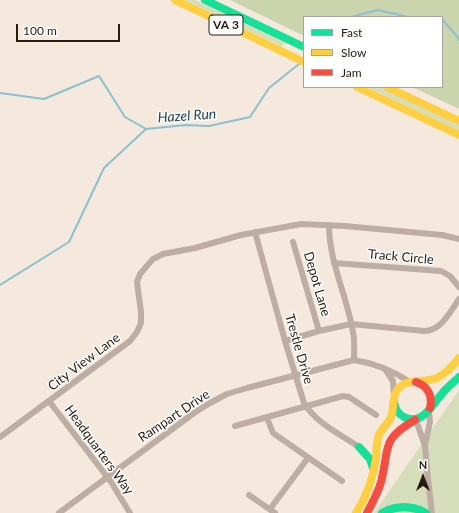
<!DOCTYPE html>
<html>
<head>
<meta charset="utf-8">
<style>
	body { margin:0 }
	#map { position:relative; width:459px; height:513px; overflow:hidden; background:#f5e9de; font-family:Lato,sans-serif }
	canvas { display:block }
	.legend { position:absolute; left:303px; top:16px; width:140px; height:72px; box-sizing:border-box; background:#fff; border:1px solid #a8a4a0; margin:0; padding:5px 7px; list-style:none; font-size:12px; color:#261c12 }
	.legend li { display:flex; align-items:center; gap:8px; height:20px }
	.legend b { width:20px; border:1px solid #a8a4a0 }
	.north { position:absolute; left:403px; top:457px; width:40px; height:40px; -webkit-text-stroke:3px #fff; paint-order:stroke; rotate:0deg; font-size:11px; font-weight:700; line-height:16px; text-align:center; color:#261c12 }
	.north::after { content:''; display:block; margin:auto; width:14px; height:18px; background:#261c12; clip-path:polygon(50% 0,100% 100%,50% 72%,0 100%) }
	.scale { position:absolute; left:16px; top:24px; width:104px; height:18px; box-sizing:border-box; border:2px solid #261c12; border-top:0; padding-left:5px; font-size:12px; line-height:14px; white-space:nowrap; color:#261c12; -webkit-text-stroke:3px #fff; paint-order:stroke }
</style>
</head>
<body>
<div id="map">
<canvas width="459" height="513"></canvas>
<ul class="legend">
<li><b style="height:5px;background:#16e098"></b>Fast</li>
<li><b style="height:5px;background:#ffcf43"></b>Slow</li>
<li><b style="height:5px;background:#f24e42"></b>Jam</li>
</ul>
<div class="north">N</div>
<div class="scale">100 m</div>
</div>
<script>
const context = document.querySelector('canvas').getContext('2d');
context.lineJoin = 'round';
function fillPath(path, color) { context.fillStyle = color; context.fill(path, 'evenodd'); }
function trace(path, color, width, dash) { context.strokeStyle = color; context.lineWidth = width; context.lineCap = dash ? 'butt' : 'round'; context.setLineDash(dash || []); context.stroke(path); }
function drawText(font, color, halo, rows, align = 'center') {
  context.font = font + ' Lato,sans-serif'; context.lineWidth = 3; context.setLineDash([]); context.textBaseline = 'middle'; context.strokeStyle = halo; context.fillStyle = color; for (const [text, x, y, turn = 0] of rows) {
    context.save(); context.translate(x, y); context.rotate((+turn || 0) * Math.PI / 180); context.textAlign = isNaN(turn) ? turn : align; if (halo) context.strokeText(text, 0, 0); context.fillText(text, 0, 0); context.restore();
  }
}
const green = new Path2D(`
	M184 0H195L286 43 281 46Z
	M367 87H379L459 125V131Z
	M459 390V513H374Z`);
const forest = new Path2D(`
	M230 0H459V109L412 87H442V17H304V36Z`);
const stream = new Path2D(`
	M351 17 378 10 408 17
	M442 19 456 35 459 40
	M0 93 44 99 99 76 125 117 146 129
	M0 285 69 242 104 168 146 129 186 125 209 126 250 117 269 88 299 64`);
const street = new Path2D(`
	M329 225C329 262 347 296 353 332 355 341 354 351 354 360
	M255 232 285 341 304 403C316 423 340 434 359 447
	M293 242 319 331
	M334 263 441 271 450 276 459 287
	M285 341 319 331 351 324 424 331C441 331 450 312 459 299
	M385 369 393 381 394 395
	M49 401 111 482 130 513
	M267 418 273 433 342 481
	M416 420 425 446 428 479 432 513
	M235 426 343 396 349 397 376 415
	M0 437 130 341 137 332 141 323V312L137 282 140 274 153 259 163 254 195 248 241 235 301 224 345 226 442 235 459 239
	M425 445 430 422 429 411
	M249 495 275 513
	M270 509 308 458
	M59 513 194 413 210 403 227 394 247 388 354 360C374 363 393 371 410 382`);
const fast = new Path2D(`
	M205 0 304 47
	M394 402C395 409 398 414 404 417 422 426 431 406 441 395 446 388 453 383 459 377
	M359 447 370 459 373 468
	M382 513C397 505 411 505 426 513`);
const slow = new Path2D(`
	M175 0 304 62
	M357 87 459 135
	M387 87 459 121
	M356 513C367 496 373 478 376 459 377 452 376 445 378 438 380 429 388 425 391 417 394 409 392 398 397 390 405 378 421 383 434 379 444 376 452 367 459 358`);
const jam = new Path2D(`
	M416 382C428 386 433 396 430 408
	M367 513C372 503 378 493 381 482 390 448 380 440 415 420`);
const shields = [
	[226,25,34]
];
const shieldNames = [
	["VA 3",226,25]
];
const streetNames = [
	["Track Circle",401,257,5],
	["Depot Lane",317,284,74],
	["Trestle Drive",299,349,74],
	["City View Lane",84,362,-37],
	["Rampart Drive",174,416,-34],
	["Headquarters Way",99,450,54]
];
const waterNames = [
	["Hazel Run",187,116,-4]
];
fillPath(green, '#d6ddbb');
fillPath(forest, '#cad4ad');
trace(stream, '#8ac0cf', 2);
trace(street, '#bdada3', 6);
trace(fast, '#16e098', 8);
trace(slow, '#ffcf43', 8);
trace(jam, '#f24e42', 8);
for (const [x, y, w] of shields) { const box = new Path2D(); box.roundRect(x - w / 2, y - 10, w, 20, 3); context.fillStyle = '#fff'; context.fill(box); trace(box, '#261c12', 1); }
drawText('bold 12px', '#261c12', null, shieldNames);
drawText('13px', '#261c12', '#fff', streetNames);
drawText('italic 14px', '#204652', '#fff', waterNames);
</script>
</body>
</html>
